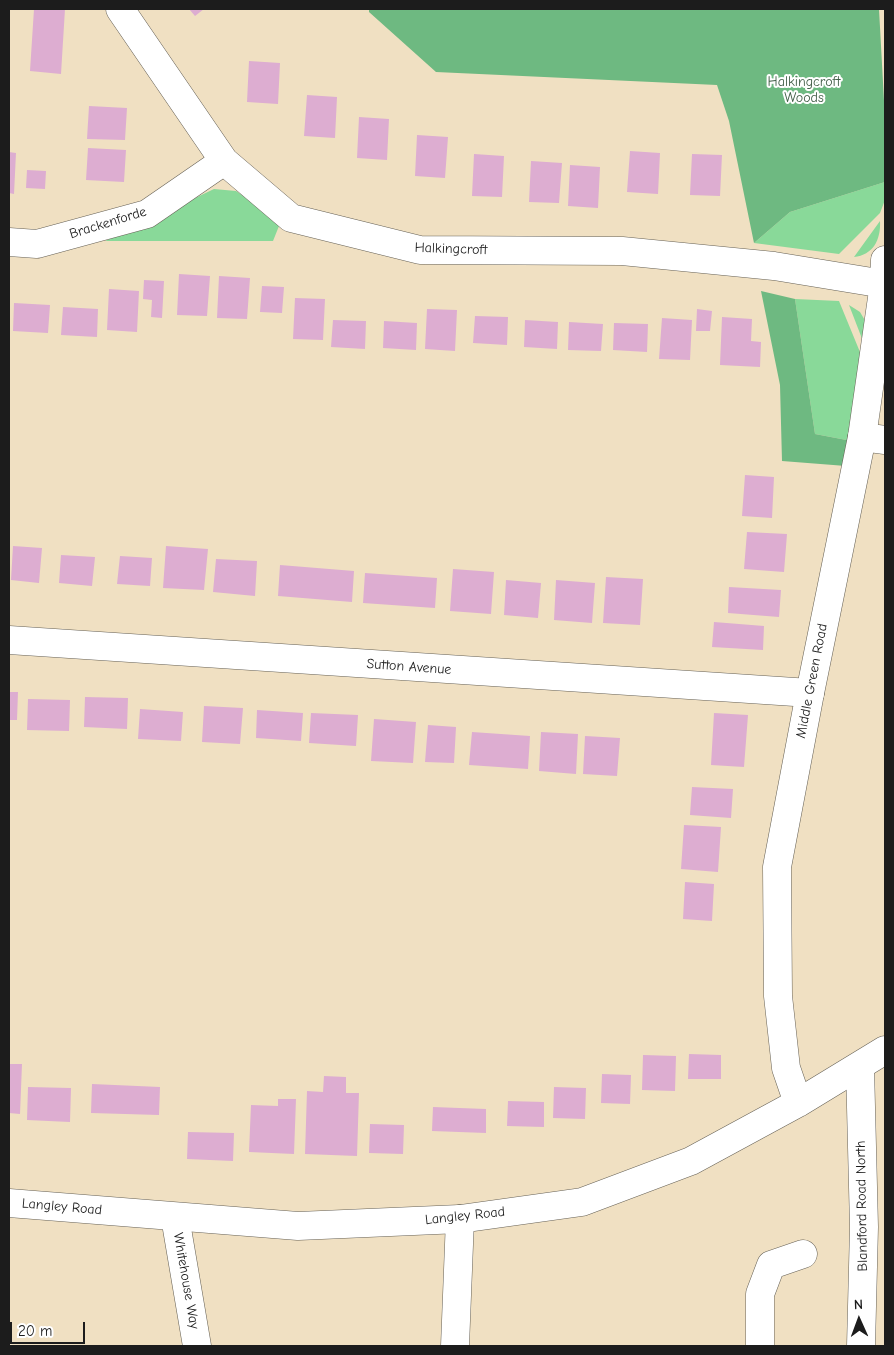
<!DOCTYPE html>
<html>
<head>
<meta charset="utf-8">
<style>
	body { margin:0 }
	#map { position:relative; width:894px; height:1355px; overflow:hidden; background:#f0e0c2; font-family:"Comic Neue",sans-serif }
	canvas { display:block }
	.frame { position:absolute; inset:0; border:10px solid #1c1c1c; pointer-events:none }
	.north { position:absolute; left:834px; top:1295px; width:50px; height:50px; -webkit-text-stroke:4px #fff; paint-order:stroke; rotate:358deg; font-size:14px; font-weight:700; line-height:20px; text-align:center; color:#1c1c1c }
	.north::after { content:''; display:block; margin:auto; width:18px; height:22px; background:#1c1c1c; clip-path:polygon(50% 0,100% 100%,50% 72%,0 100%) }
	.scale { position:absolute; left:10px; top:1322px; width:75px; height:22px; box-sizing:border-box; border:2px solid #1c1c1c; border-top:0; padding-left:6px; font-size:15px; line-height:18px; white-space:nowrap; color:#1c1c1c; -webkit-text-stroke:4px #fff; paint-order:stroke }
</style>
</head>
<body>
<div id="map">
<canvas width="894" height="1355"></canvas>
<div class="frame"></div>
<div class="north">N</div>
<div class="scale">20 m</div>
</div>
<script>
const context = document.querySelector('canvas').getContext('2d');
context.lineJoin = 'round';
function fillPath(path, color) { context.fillStyle = color; context.fill(path, 'evenodd'); }
function trace(path, color, width, dash) { context.strokeStyle = color; context.lineWidth = width; context.lineCap = dash ? 'butt' : 'round'; context.setLineDash(dash || []); context.stroke(path); }
function drawText(font, color, halo, rows, align = 'center') {
  context.font = font + ' "Comic Neue",sans-serif'; context.lineWidth = 4; context.setLineDash([]); context.textBaseline = 'middle'; context.strokeStyle = halo; context.fillStyle = color; for (const [text, x, y, turn = 0] of rows) {
    context.save(); context.translate(x, y); context.rotate((+turn || 0) * Math.PI / 180); context.textAlign = isNaN(turn) ? turn : align; if (halo) context.strokeText(text, 0, 0); context.fillText(text, 0, 0); context.restore();
  }
}
const green = new Path2D(`
	M885 182V200L880 213 839 254 754 243 790 212Z
	M214 189 236 191 281 221 273 241H105Z
	M880 221C881 240 873 255 854 257Z
	M795 299 839 301 869 374 857 442 815 434Z
	M849 305 860 312 870 329 866 349Z`);
const forest = new Path2D(`
	M369 9H879L885 119V182L790 212 754 243 729 121 717 85 436 72 369 12Z
	M761 291 795 299 815 434 857 442 846 466 782 461 780 385Z`);
const building = new Path2D(`
	M34 9H65L61 74 30 71Z
	M189 9H204L195 16Z
	M249 61 280 63 278 104 247 102Z
	M307 95 337 97 335 138 304 136Z
	M89 106 127 108 125 140 87 139Z
	M359 117 389 119 387 160 357 158Z
	M417 135 448 137 445 178 415 176Z
	M88 148 126 150 124 182 86 180Z
	M630 151 660 153 658 194 627 192Z
	M9 152 16 153 14 194 9 193Z
	M474 154 504 156 502 197 472 196Z
	M692 154 722 155 720 196 690 195Z
	M531 161 562 163 559 203 529 202Z
	M570 165 600 167 598 208 568 206Z
	M27 170 46 171 45 189 26 188Z
	M179 274 210 276 207 316 177 315Z
	M219 276 250 278 247 319 217 318Z
	M144 280 164 281 162 318 151 317 152 300 143 299Z
	M262 286 284 287 282 313 260 312Z
	M109 289 139 291 137 332 107 330Z
	M295 298 325 299 323 340 293 339Z
	M14 303 50 305 48 333 13 331Z
	M63 307 98 309 97 337 61 335Z
	M427 309 457 310 455 351 425 349Z
	M697 309 712 311 710 331H696Z
	M475 316 508 317 507 345 473 343Z
	M722 317 752 319 751 341 761 342 760 367 720 365Z
	M662 318 692 320 690 360 659 359Z
	M333 320 366 321 365 349 331 347Z
	M525 320 558 322 557 349 524 347Z
	M384 321 417 323 416 350 383 348Z
	M569 322 603 324 601 351 568 350Z
	M614 323 648 324 647 352 613 350Z
	M745 475 774 477 772 518 742 516Z
	M747 532 787 534 784 572 744 569Z
	M13 546 42 548 39 583 11 580Z
	M166 546 208 549 204 590 163 588Z
	M61 555 95 557 92 586 59 583Z
	M120 556 152 558 150 586 117 584Z
	M216 559 257 561 255 596 213 592Z
	M280 565 354 571 352 602 278 596Z
	M453 569 494 572 491 614 450 611Z
	M365 573 437 578 435 608 363 603Z
	M606 577 643 579 640 625 603 623Z
	M506 580 541 583 538 618 504 615Z
	M556 580 595 583 592 623 554 620Z
	M729 587 781 590 779 617 728 613Z
	M714 622 764 626 763 650 712 647Z
	M9 692H18L17 720H9Z
	M85 697 128 698 127 729 84 727Z
	M28 699 70 700 69 731 27 730Z
	M204 706 243 708 240 744 202 742Z
	M140 709 183 712 181 741 138 739Z
	M257 710 303 713 301 741 256 738Z
	M311 713 358 715 356 746 309 743Z
	M714 713 748 715 744 767 711 765Z
	M374 719 416 722 413 763 371 761Z
	M428 725 456 727 454 763 425 762Z
	M472 732 530 736 528 769 469 765Z
	M541 732 578 734 576 774 539 771Z
	M585 736 620 738 617 776 583 774Z
	M692 787 733 789 731 818 690 815Z
	M684 825 721 827 718 872 681 869Z
	M685 882 714 884 712 921 683 919Z
	M689 1054 721 1055V1079H688Z
	M643 1055 676 1056 675 1091 642 1090Z
	M9 1064H22L20 1114 9 1113Z
	M602 1074 631 1075 630 1104 601 1103Z
	M324 1076 346 1077V1093H359L357 1156 305 1154 307 1091 323 1092Z
	M92 1084 160 1087 159 1115 91 1113Z
	M28 1087 71 1088 70 1122 27 1120Z
	M554 1087 586 1088 585 1119 553 1118Z
	M278 1099H296L294 1154 249 1152 251 1105 278 1106Z
	M508 1101 544 1102V1127L507 1126Z
	M433 1107 486 1109V1133L432 1131Z
	M370 1124 404 1125 403 1154 369 1153Z
	M188 1132 234 1133 233 1161 187 1159Z`);
const street = new Path2D(`
	M120 9 224 161 291 218 420 250 622 251 774 266 884 284
	M9 242 37 244 147 214 224 161
	M862 437 885 440
	M9 640 810 693
	M860 1067 864 1227 861 1346
	M175 1217 197 1346
	M455 1346 460 1219
	M760 1346V1294L771 1265 803 1254`);
const secondary = new Path2D(`
	M798 1103 786 1068 778 996 777 867 810 693 862 437 884 284 885 260
	M9 1203 298 1226 460 1219 582 1202 691 1161 798 1103 885 1050`);
const parkNames = [
	["Halkingcroft",804,82],
	["Woods",804,98]
];
const streetNames = [
	["Brackenforde",108,223,-17],
	["Halkingcroft",451,249,2],
	["Sutton Avenue",409,667,4],
	["Middle Green Road",812,681,-79],
	["Blandford Road North",862,1206,-91],
	["Langley Road",62,1207,5],
	["Langley Road",465,1216,-6],
	["Whitehouse Way",186,1281,80]
];
fillPath(green, '#89d999');
fillPath(forest, '#6eb981');
fillPath(building, '#ddadd1');
trace(street, '#666156', 29);
trace(secondary, '#666156', 29);
trace(street, '#fff', 28);
trace(secondary, '#fff', 28);
drawText('14px', '#425e48', '#fff', parkNames);
drawText('14px', '#1c1c1c', '#fff', streetNames);
</script>
</body>
</html>
